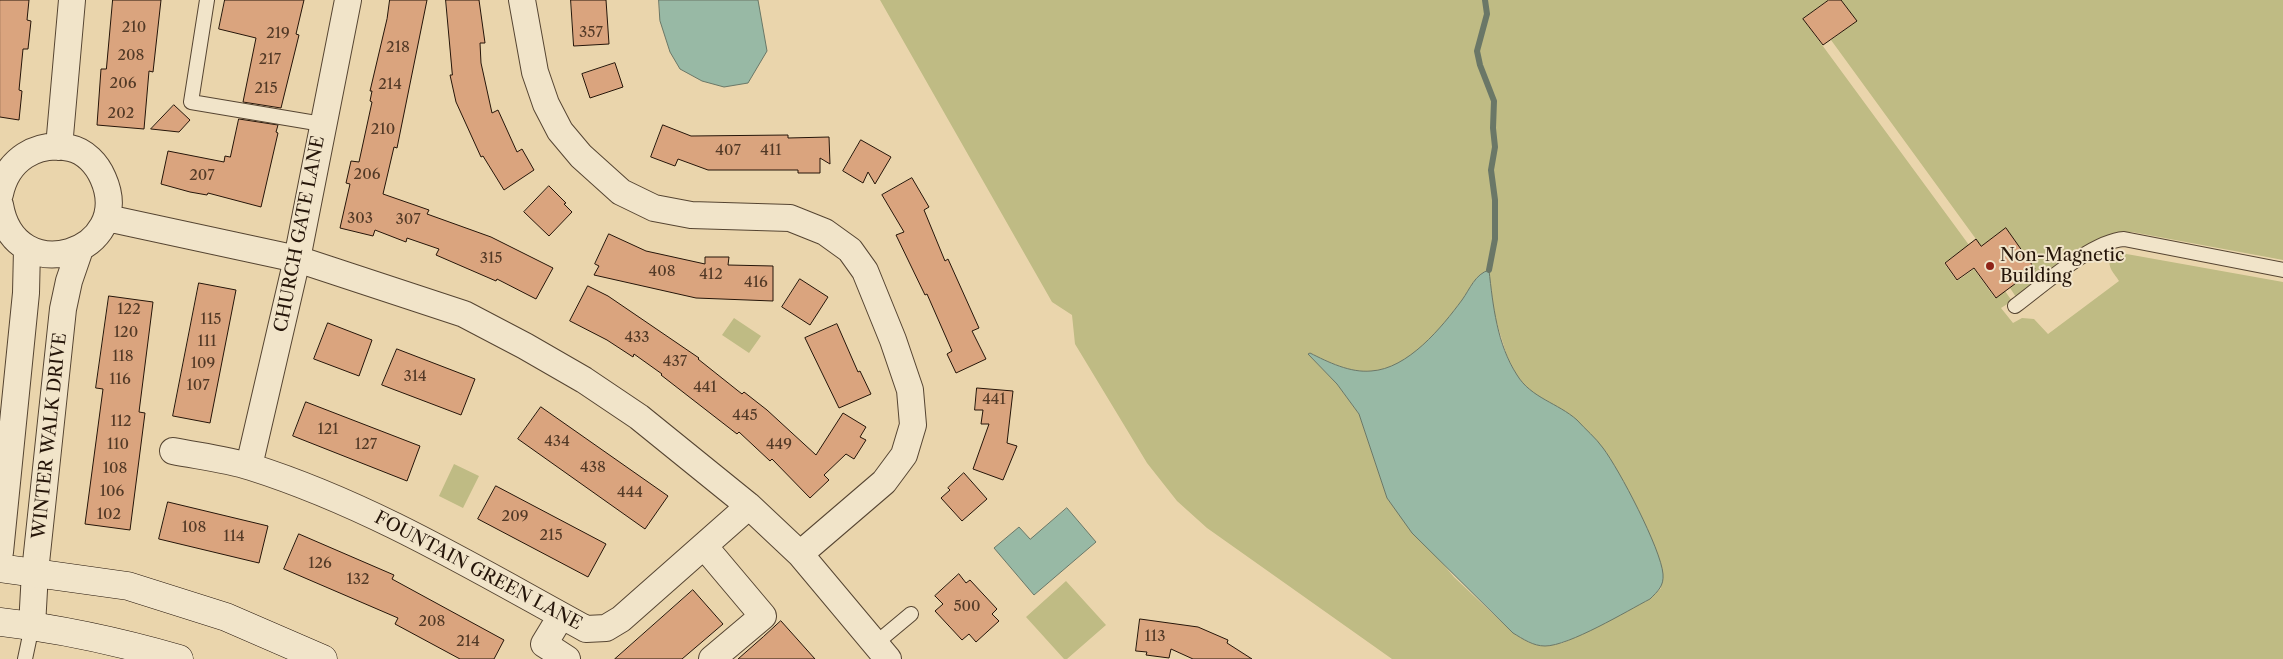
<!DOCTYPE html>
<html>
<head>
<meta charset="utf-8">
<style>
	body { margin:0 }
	canvas { display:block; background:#ead5ac }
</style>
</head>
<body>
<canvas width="2283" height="659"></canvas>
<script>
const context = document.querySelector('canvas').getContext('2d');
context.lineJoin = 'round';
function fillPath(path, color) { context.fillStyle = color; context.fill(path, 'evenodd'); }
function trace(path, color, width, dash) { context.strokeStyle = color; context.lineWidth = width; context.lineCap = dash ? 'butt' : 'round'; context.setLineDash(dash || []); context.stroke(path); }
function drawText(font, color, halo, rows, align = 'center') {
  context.font = font + ' "Libre Caslon Text",serif'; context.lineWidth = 4; context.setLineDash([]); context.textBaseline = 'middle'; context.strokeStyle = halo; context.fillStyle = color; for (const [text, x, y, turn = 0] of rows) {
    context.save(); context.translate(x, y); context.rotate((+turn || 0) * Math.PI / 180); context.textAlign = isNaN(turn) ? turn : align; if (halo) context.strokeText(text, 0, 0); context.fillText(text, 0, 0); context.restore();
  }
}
const green = new Path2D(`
	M880 0H1828L1803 19 1969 245 1944 263 1957 281 1974 269 1995 298 2005 291 2012 301 2001 308 2013 323 2022 318 2034 319 2048 334 2119 281C2115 274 2106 267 2111 257L2121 253 2283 282V659H1392L1207 528 1177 501 1147 463 1075 344 1072 315 1052 302ZM1489 270 1494 314 1507 356 1517 376 1531 392 1551 403 1602 447 1623 481 1643 522 1661 588 1650 599 1563 643 1545 646 1530 643 1513 633 1454 577 1387 498 1359 414 1337 384 1308 354 1310 353C1328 362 1350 373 1371 371 1410 369 1441 328 1462 300 1470 289 1475 274 1489 270Z
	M1841 0H2283V260L2132 232H2118L2100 238 2016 297 2010 288 2035 269 2006 228 1981 246 1831 40 1857 21Z
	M734 318 761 336 749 353 722 335Z
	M454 464 479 476 463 508 439 496Z
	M1066 581 1106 625 1067 659H1064L1026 617Z`);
const water = new Path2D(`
	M659 0H758L767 51 748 83 724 87 702 81 680 69 670 52 660 21Z
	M1489 270C1493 306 1497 344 1517 375 1531 398 1558 403 1577 420 1585 429 1596 438 1603 448 1619 469 1661 549 1663 574 1664 586 1658 591 1650 599 1627 611 1569 646 1545 646 1533 646 1523 639 1513 633L1412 533 1387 498 1359 414 1337 384 1308 354 1310 353C1328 362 1350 373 1371 371 1408 369 1442 327 1462 300 1470 289 1475 274 1489 270Z
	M1067 508 1096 542 1034 595 994 548 1019 527 1030 539Z`);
const stream = new Path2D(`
	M1485 0 1487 14 1477 51 1480 65 1494 101 1493 128 1495 147 1491 170 1495 200V239L1489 270`);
const building = new Path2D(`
	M0 0H29L27 20 31 21 28 49H23L19 90 22 91 19 120 0 117Z
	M113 0H161L153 72 149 71 144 129 97 125 101 69H106Z
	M225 0H304L296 34 299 35 281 108 243 102 256 38 219 29Z
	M390 0H427L397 148 394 147 383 194 429 210 427 214 491 237 553 268 536 299 497 279 496 281 436 255 439 249 407 238 406 242 375 230 373 236 340 228 350 184 346 183 351 161 359 162 372 102 370 101 372 91H370L387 19Z
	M446 0H479L485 43H480L481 63 492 113 498 110 517 152 522 149 534 170 504 190 483 156 481 157 456 102 450 75H452Z
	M571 0H606L609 44 574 46Z
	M1829 0H1841L1857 21 1823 45 1803 19Z
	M615 63 623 87 590 98 582 74Z
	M174 105 190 120 179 132 151 129Z
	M239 119 278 125 276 132 278 133 261 207 208 193 207 195 190 192 161 184 168 151 224 162 225 156 230 157Z
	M663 125 691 136 788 135V138L829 137 830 164 820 158V173H798V170H708L678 159 675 166 651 157Z
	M861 140 891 157 875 184 868 172 863 183 843 171Z
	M912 178 929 207 924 210 945 261 948 259 979 328 972 331 986 359 956 373 947 354 952 351 927 294 925 295 896 235 904 232 882 195Z
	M549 186 566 203 564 204 572 212 549 236 524 212Z
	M2006 228 2035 269 1996 298 1974 268 1957 280 1945 263 1976 239 1981 246Z
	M609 234 646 251 705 264V257H729L728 265 773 266V301L696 298 594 275 599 266 595 264Z
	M800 279 828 297 810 325 782 307Z
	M199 283 236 290 210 423 173 416Z
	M588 286 608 296 699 358 698 359 742 394 744 392 767 410 816 455 843 413 866 427 860 437 866 440 854 459 846 454 824 475 829 480 810 498 772 459 770 461 739 432 737 434 661 375 662 374 634 354 633 357 607 340 570 321Z
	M109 296 153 302 139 412 145 413 130 530 85 524 103 389 96 388Z
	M328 323 372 340 359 376 314 359Z
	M837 324 858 372 860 371 871 394 839 408 805 338Z
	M397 349 475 379 461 415 382 385Z
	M977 388 1013 391 1007 443 1017 446 1003 480 973 469 989 424H981L983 410H975Z
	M306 402 420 446 407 481 293 436Z
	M541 407 668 496 645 529 518 439Z
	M964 473 987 499 962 521 941 498 950 490 948 488Z
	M496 486 606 544 588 577 478 519Z
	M168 502 268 526 259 563 159 539Z
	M299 534 394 575 392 579 504 640 494 659H460L395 624 398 618 284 569Z
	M959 574 966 583 970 580 997 609 992 614 999 621 976 642 969 634 962 640 935 611 943 604 935 596Z
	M693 590 723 624 682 659H615Z
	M1140 619 1198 627 1228 640 1227 643 1252 659H1193L1171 649 1169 658 1146 655 1147 652 1136 651Z
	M781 621 815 659H738L763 637Z`);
const lane = new Path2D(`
	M207 0 191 102 322 124
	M2015 306C2042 286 2092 241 2124 239L2283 270
	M875 644 911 614
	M25 659 32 626`);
const street = new Path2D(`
	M522 0 535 72 546 104 560 131 581 156 621 192 654 208 691 215 790 218 825 232 850 250 865 271 893 340 910 390 913 425 904 455 884 482 800 554
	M59 147 72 0
	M0 194C7 160 36 141 70 148 85 151 97 164 103 178 136 252 15 292 0 205
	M107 218 297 259 464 314 525 346 584 380 639 417 749 506 800 554 888 659
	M173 451C198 456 226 459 251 467 371 505 476 569 586 629L606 628 621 619 749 506
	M249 466 297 259 348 0
	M704 546 763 616 712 659
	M0 552 26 293 27 249
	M561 616 544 644 567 659
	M32 626 35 572 63 309 69 281 80 249`);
const secondary = new Path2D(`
	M0 568 128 586 226 617 323 659
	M0 622C61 629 120 642 179 659`);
const markers = [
	[1990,266,5,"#8f2418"]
];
const numberNames = [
	["210",134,28],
	["357",591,33],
	["219",278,34],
	["218",398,48],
	["208",131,56],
	["217",270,60],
	["206",123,84],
	["214",390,85],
	["215",266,89],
	["202",121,114],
	["210",383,130],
	["407",728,151],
	["411",771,151],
	["206",367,175],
	["207",202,176],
	["303",360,219],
	["307",408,220],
	["315",491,259],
	["408",662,272],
	["412",711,275],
	["416",756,283],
	["122",129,310],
	["115",211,320],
	["120",126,333],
	["433",637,338],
	["111",207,342],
	["118",123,357],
	["437",675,362],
	["109",203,364],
	["314",415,377],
	["116",120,380],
	["107",198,386],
	["441",705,388],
	["441",994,400],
	["445",745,416],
	["112",121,422],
	["121",328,430],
	["434",557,442],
	["110",118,445],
	["127",366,445],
	["449",779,445],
	["438",593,468],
	["108",115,469],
	["106",112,492],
	["444",630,493],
	["102",109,515],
	["209",515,517],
	["108",194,528],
	["215",551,536],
	["114",234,537],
	["126",320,564],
	["132",358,580],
	["500",967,607],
	["208",432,622],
	["113",1155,637],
	["214",468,642]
];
const streetNames = [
	["CHURCH GATE LANE",300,234,-79],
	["WINTER WALK DRIVE",50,436,-84],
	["FOUNTAIN GREEN LANE",478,571,28]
];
const poiNames = [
	["Non-Magnetic",2000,256],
	["Building",2000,277]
];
fillPath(green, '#bfbb84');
fillPath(water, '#98b9a5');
trace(water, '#6a7767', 1);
trace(stream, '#6a7767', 6);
fillPath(building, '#daa47e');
trace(building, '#251509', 1);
trace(lane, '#564532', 16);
trace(street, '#564532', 28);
trace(secondary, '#251509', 29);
trace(lane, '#f1e4c9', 14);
trace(street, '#f1e4c9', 26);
trace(secondary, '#f1e4c9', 28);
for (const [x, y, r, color] of markers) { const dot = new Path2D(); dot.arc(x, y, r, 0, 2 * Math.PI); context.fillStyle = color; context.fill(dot); trace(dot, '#f1e4c9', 2); }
drawText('15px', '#523926', null, numberNames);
drawText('18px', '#251509', '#f1e4c9', streetNames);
drawText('18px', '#251509', '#f1e4c9', poiNames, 'left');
</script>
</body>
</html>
